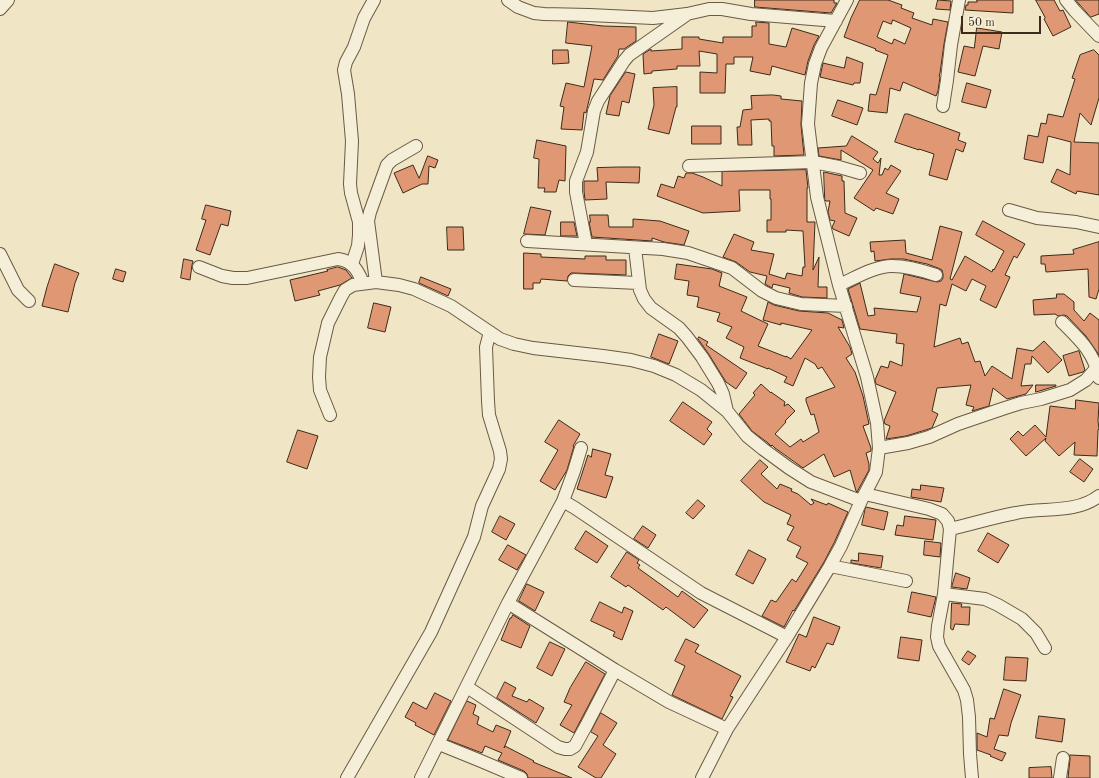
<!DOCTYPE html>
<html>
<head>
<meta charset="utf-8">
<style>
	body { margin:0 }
	#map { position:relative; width:1099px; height:778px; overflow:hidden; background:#f0e6c5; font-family:"Old Standard TT",serif }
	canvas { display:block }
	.scale { position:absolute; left:961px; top:16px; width:80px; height:18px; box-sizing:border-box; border:2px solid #3d2a19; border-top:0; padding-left:5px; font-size:12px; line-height:14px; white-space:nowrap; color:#3d2a19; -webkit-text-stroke:3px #f5efd9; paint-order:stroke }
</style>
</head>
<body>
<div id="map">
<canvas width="1099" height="778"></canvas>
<div class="scale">50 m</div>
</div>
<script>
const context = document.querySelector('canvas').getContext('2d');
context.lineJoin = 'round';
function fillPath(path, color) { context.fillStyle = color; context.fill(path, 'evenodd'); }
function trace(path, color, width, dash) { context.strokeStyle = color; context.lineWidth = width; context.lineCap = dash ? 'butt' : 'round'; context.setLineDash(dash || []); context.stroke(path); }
const building = new Path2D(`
	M755 0H834V3H837L831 13 755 7Z
	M860 0H888L902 5 901 8 914 13 912 18 932 25 933 19 948 22 944 44 940 73 939 76 940 77 938 91 936 96 903 82 900 91 890 88 887 113 868 111 870 94 876 95 888 55 875 50 876 49 844 37 851 18ZM893 20 911 28 905 44 894 39 892 44 877 37 883 21 891 24Z
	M938 0 951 1 950 10 936 9Z
	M977 0H1013V13L965 10 966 5H968V2H977Z
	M1036 0H1054L1060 11 1063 10 1071 27 1053 36 1044 19 1045 18Z
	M1076 0H1099V14L1091 17Z
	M568 22 603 26 636 27V41L624 49H619L618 56 603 80 594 79 586 113 584 112 582 130 561 129 564 107 560 106 566 83 584 87 592 46 566 43Z
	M756 22 769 23V44L786 47 792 28 819 36 814 45 808 61 805 75 772 66 770 75 750 71 753 57H734V64H726L725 93H700V72L717 73V54L699 51 700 66H677V69L652 71V73L644 74 643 54 651 49V51L682 49V37H699V39L723 43V37H752V26H756Z
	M977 28 1002 32 999 49 983 46 975 76 958 72 964 46 974 48Z
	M553 50H568L569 63 553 64Z
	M1094 50 1099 55V98L1091 125 1080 113 1074 142 1099 143V195L1077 191 1076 194 1051 182 1057 169 1070 175 1071 142 1048 136 1043 163 1024 159 1028 135 1038 137 1041 123 1046 124 1048 114 1063 117 1075 79 1072 78 1080 55Z
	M847 57 863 63 860 83H854L853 85 820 77 823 63 844 68Z
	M626 72 635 74 629 103 622 101 619 116 606 114 610 96Z
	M967 83 991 90 986 108 962 102Z
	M677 87V107H676L669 134 648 129 654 105 653 88Z
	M773 95 781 96V99L802 101 801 125 804 155 774 156V146H772L771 121H769V119L751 120 752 145H738L737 127H740L743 110 752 109 751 96Z
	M838 100 863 108 857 125 832 116Z
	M905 114H908L960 133 958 140 966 143 963 152 956 149 947 180 929 175 934 154 919 149V150L895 142Z
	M692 126H721V144H692Z
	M852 136 878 152 873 159 878 163 881 158 879 175H882L885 168 888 170 891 165 901 171 886 193 899 199 893 214 876 208 874 211 854 198 873 170 841 150V160L819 156 818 148 846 146Z
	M537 140 566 146 565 181 559 180 556 192H544L545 188H538L539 159 534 158Z
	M428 156 438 160 435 168 429 166 428 184H422L403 193 394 173 413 165 419 178Z
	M619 167H640L639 183 606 182 607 199 585 200 584 191V181H598L597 168Z
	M806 170 808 188H807V222H815L813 270 819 257 818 287H827V298L802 297 789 293 790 288 773 284 772 288 765 284 767 276 750 272 736 262 723 257 734 234 754 242 751 250 774 254 769 274 785 279 787 273 802 276 803 267H805L803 231 786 230V232H767V220H771V199H770V190H739L740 211 703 213 657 196 661 184 674 188 678 176 684 178 686 173H692L703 177 722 186V172Z
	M824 172 842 176V181H844L845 213 857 218 849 236 833 229 832 227 835 221 830 220 828 212 830 201H826L825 200Z
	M206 205 231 211 228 226 221 224 210 255 196 250 206 220 202 219Z
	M531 207 551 211 545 235 524 234Z
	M590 215H608L609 227H633V219L660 221 689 231 684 245 664 242 652 238V241L592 237 589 222H590Z
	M983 221 1025 244 1017 258 1014 256 1005 275 1010 277 996 308 980 300 986 286 972 279 966 291 952 284 946 306 940 304 934 347 960 338 962 344 968 342 975 362 980 361 985 376 992 366 1012 379 1017 348 1033 351 1044 341 1062 360 1048 373 1032 356 1031 364H1025L1021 386 1033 385 1026 394 1007 399 993 388 989 406 972 411 974 407 966 405 971 385 937 388 932 411 938 414 932 428 906 436 886 439 890 426 885 424 884 421 896 392 876 384 875 380 881 366 888 368 890 361 902 366 904 344 896 343 897 334 860 329 848 289 860 283 868 316 875 315 874 308 917 312 921 297 900 293 904 274 937 282 941 281 943 278V274L942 270 938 268 927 264 904 259H891L875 261 874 251 871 252 870 242 905 240 906 253 932 260 940 226 962 232 950 279 952 280 965 256 992 272 993 269 994 270 1004 251 976 235Z
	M561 222H574L577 236H561Z
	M447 227H463L464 250H448Z
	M1099 242V289L1096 299 1089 297 1088 269 1046 272 1045 264H1041V256L1074 254 1073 250Z
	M524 253 541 254V257L585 259V256H606V260H626V275L574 273H571L568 276 567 281 541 279 540 283H533V289H524Z
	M184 259 193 261 192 265 190 280 181 278Z
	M55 264 79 273 75 283 68 312 42 306 47 287Z
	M677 264 712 269 722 273 719 286 747 297 741 311 768 324 758 346 786 357V356L791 359 812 330 781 323V325L763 320 768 302 774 305 799 311 828 313 842 320 844 328 838 327 850 347 852 354 846 358 855 372 863 396 869 424 863 426 871 448V451L866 453 869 464V470L857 492 856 491 850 470 834 477 824 454 803 468 775 448 772 445 771 446 768 443 752 431 739 414 755 395 753 393 761 384 771 393V392L785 402 784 406 788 404 795 411 785 421 786 422 775 434 790 447 801 439 803 442 819 432 814 414 811 415 806 401V398L835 387 822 367 818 369 815 364 805 358 793 386 784 382 787 377 768 368V369L740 358 744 347 726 338 732 327 717 321 720 313 697 307 699 297 687 295 689 281 675 279Z
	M338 267 346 270 352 278 340 285 318 291 320 295 295 301 290 280 328 271 327 270Z
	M116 269 126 272 123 282 113 279Z
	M421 277 451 289 448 296 419 283Z
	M1057 294H1064L1074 302V310L1084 321 1090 313 1099 320V355L1086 336 1067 316 1064 315 1058 316 1055 314 1034 315 1033 300 1056 298Z
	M374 303 391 307 385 332 368 328Z
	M659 334 678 341 669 364 651 357Z
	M699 337 708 342 706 345 747 373 736 389 726 382 708 353 698 339Z
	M1079 351 1085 370 1083 372 1069 376 1063 356Z
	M1036 385H1056V386L1036 392Z
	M1076 400 1099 403 1098 421 1099 429 1098 430 1097 456 1074 455 1075 442 1059 456 1045 441 1046 438 1026 456 1010 439 1018 431 1023 436 1035 425 1046 437 1050 406 1075 409Z
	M683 402 712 422 707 429 712 434 704 445 670 421Z
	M559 420 580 434 573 446H574L567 470 555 490 540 481 558 450 545 442Z
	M298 430 318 436 307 469 287 462Z
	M593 449 611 454 605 475 613 477 606 498 577 489 588 455 591 457Z
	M1080 459 1093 469 1084 482 1070 472Z
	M760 460 768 467 761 474 777 489 780 484 792 489 791 491 798 494 811 505 814 503 811 499 827 505 828 503 848 512 834 543 824 562 794 611 793 610 784 627 762 616 771 600 776 602 792 579 796 582 808 563 796 557 801 547 787 540 794 527 787 524 791 515 764 502 741 481Z
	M921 485 944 488 941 502 911 497 912 489 920 490Z
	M698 500 705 506 693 519 686 513Z
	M866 507 888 512 884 530 862 525Z
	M500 516 515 524 506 540 492 532Z
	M905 516 936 520 933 540 895 535 897 525 903 526Z
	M643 526 656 535 648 548 634 539Z
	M586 531 608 546 597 563 575 549Z
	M988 533 1009 545 998 563 978 551Z
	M925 541 941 543 940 557 924 555Z
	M508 545 526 555 517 570 499 560Z
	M749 550 766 559 753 584 736 575Z
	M627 552 639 560 637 563 640 565 638 568 678 597 682 591 708 610 694 628 666 607 663 610 628 585 626 587 611 577Z
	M859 553 883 556 881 568 851 563V560L858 561Z
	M956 573 970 578 967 589 952 587Z
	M527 584 544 592 535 611 519 601Z
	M912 592 936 597 931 617 908 612Z
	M600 602 622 613 624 607 633 611 622 640 613 636 615 632 591 621Z
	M952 603 962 604 961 607H970L969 625 955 624 953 630 951 629Z
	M513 615 530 626 521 648 501 640 510 618H511Z
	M814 617 840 627 833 645 827 643 815 668 812 666 810 671 786 662 799 634 806 637Z
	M901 637 922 640 919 661 898 658Z
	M686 639 699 645 695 652 741 676 730 696 733 697 722 719 672 695 685 666 675 661Z
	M550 642 565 649 552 676 537 668Z
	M968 651 976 656 969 665 962 660Z
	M1006 657 1028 658 1026 681 1004 680Z
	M586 662 605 674 574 733 560 725 572 705 564 702 570 688Z
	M505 682 516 688 512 696 527 702 529 699 544 708 536 723 497 698Z
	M1004 689 1021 695 1011 723 1008 736 999 735 994 749 1006 753 1002 761 990 756 991 755 977 750V733L987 737 990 718 994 719Z
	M435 693 451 701 434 735 415 725 416 723 405 717 413 702 426 709Z
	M467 701 476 705 473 714 479 717 477 724 493 732 496 725 511 731 504 748 505 746 534 761 533 762 572 778H528L527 774 524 771 498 760 502 753 485 746 482 753 448 740Z
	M601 713 617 723 603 745 616 754 601 778H596L578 767 598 736 591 732Z
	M1039 716 1065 719 1062 742 1036 738Z
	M1070 755 1090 756V778H1068L1070 759Z
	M1051 767 1052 778H1029V768Z`);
const minor = new Path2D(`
	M508 0 518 7 534 13 544 14 589 15 653 18 687 14 709 9H722L751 14 836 21
	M1066 0 1075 11 1099 36
	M0 9 8 0
	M943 106 947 80 951 45 959 0
	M689 166 813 162 839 167 860 173
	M1009 210 1037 218 1076 222 1099 227
	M527 241 663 249 688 253 732 268 762 291 776 298 801 304 846 306
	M586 244 576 192V181L587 152 594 111 598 101 624 61 629 55 686 15
	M635 248 640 290 644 299 651 308 679 328 687 337 702 357 718 383 723 394 727 411
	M0 254 18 290 29 301
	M352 264 358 246 359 235V222L351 193 350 184 352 141 348 94 344 70 346 62 354 47 364 18 374 0
	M199 267 222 276 233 278H247L338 259C353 261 358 271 363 283
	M574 280 638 283
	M376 282 368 221 370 212 387 165 392 160 416 146
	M839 285C855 278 875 266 892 266 907 266 921 270 936 275
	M1062 322C1080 340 1094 352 1099 378
	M330 415 320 390 319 377 320 357 328 323 341 297 345 290 353 285 376 282 399 285 414 289 451 306 500 339 514 344 533 348 603 356 631 360 654 366 676 375 701 390 727 411 747 436 763 449 789 468 811 482 861 501 871 482 876 472 879 448 877 423 867 377 839 285 817 197 808 124 811 83 815 64 821 48 847 0
	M581 448 574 471 563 501 575 508 701 593 787 637
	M879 448 908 443 929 437 958 424 1005 408 1021 403 1041 399 1070 390 1086 380 1099 365
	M865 494 929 509 942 514 948 521 950 529 944 594 938 626 937 637 939 646 964 690 967 700 969 717 970 754 972 778
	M950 529C972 524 994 517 1016 513 1043 507 1076 514 1099 496
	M830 566 906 581
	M944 594 985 599 998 605 1022 619 1036 633 1045 648
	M508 603 615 670 669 702 727 729
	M467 687 558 747 565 749H570L575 746 586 726 615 670
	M439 744 481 761 521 778
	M347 778 431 632 474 537 482 506 499 469 501 459 500 451 489 415 488 401 486 347 490 332
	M421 778 508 603 563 501
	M702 778 727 729 787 637 830 566 841 546 861 501
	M1060 778 1063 758`);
fillPath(building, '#e09874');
trace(building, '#3d2a19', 1);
trace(minor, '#6a5944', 14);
trace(minor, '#f5efd9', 12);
</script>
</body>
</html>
